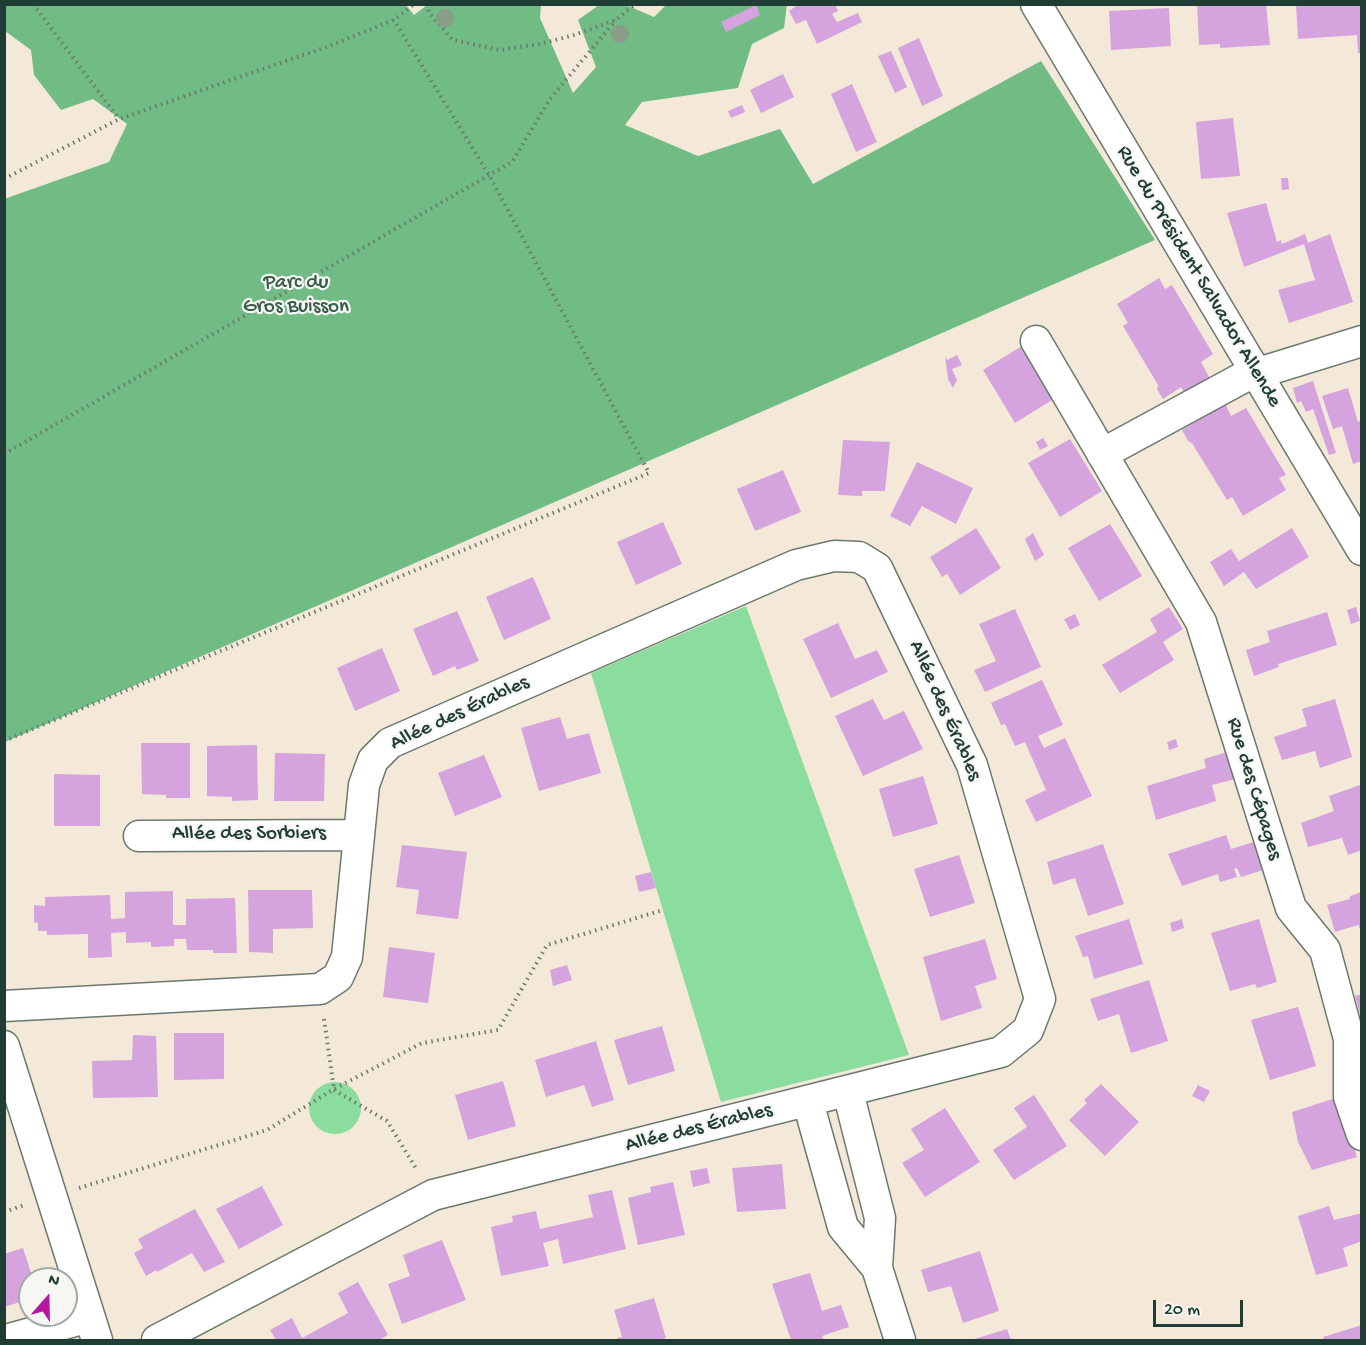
<!DOCTYPE html>
<html>
<head>
<meta charset="utf-8">
<style>
	body { margin:0 }
	#map { position:relative; width:1366px; height:1345px; overflow:hidden; background:#f4e9d8; font-family:"Gochi Hand",sans-serif }
	canvas { display:block }
	.frame { position:absolute; inset:0; border:6px solid #1f3d34; pointer-events:none }
	.north { position:absolute; left:18px; top:1267px; width:60px; height:60px; box-sizing:border-box; background:#f6f6f2; border:2px solid #a0aca6; border-radius:50%; rotate:20deg; font-size:16px; font-weight:700; line-height:24px; text-align:center; color:#1f3d34 }
	.north::after { content:''; display:block; margin:auto; width:21px; height:27px; background:#b5179e; clip-path:polygon(50% 0,100% 100%,50% 72%,0 100%) }
	.scale { position:absolute; left:1153px; top:1300px; width:90px; height:27px; box-sizing:border-box; border:3px solid #1f3d34; border-top:0; padding-left:8px; font-size:18px; line-height:21px; white-space:nowrap; color:#1f3d34; -webkit-text-stroke:4px #f6f6f2; paint-order:stroke }
</style>
</head>
<body>
<div id="map">
<canvas width="1366" height="1345"></canvas>
<div class="frame"></div>
<div class="north">N</div>
<div class="scale">20 m</div>
</div>
<script>
const context = document.querySelector('canvas').getContext('2d');
context.lineJoin = 'round';
function fillPath(path, color) { context.fillStyle = color; context.fill(path, 'evenodd'); }
function trace(path, color, width, dash) { context.strokeStyle = color; context.lineWidth = width; context.lineCap = dash ? 'butt' : 'round'; context.setLineDash(dash || []); context.stroke(path); }
function drawText(font, color, halo, rows, align = 'center') {
  context.font = font + ' "Gochi Hand",sans-serif'; context.lineWidth = 4.5; context.setLineDash([]); context.textBaseline = 'middle'; context.strokeStyle = halo; context.fillStyle = color; for (const [text, x, y, turn = 0] of rows) {
    context.save(); context.translate(x, y); context.rotate((+turn || 0) * Math.PI / 180); context.textAlign = isNaN(turn) ? turn : align; if (halo) context.strokeText(text, 0, 0); context.fillText(text, 0, 0); context.restore();
  }
}
const green = new Path2D(`
	M746 606 909 1055 721 1102 591 673Z
	M309 1108a26 26 0 1 1 52 0a26 26 0 1 1-52 0Z`);
const forest = new Path2D(`
	M405 4 414 15 427 5H541L540 18 573 93 596 67 578 20 599 5H626L654 17 666 5 787 4 784 28 752 44 738 88 642 102 625 125 698 156 780 129 813 184 1041 61 1155 240 5 742 4 199 109 162 127 124 93 99 61 110 34 75 31 50 5 31V5Z`);
const building = new Path2D(`
	M799 4H835L838 11 832 14 837 22 858 13 862 22 817 44 806 20 796 24 789 11Z
	M1197 4H1266L1270 45 1220 48V44L1199 45Z
	M1296 4H1362V53H1358L1357 35 1298 39Z
	M756 5 760 15 726 32 721 22Z
	M1169 8 1171 46 1111 50 1109 11Z
	M919 38 943 96 922 106 898 48Z
	M891 51 907 87 895 93 878 56Z
	M783 74 794 97 761 113 750 90Z
	M852 84 877 142 856 152 831 94Z
	M742 105 745 112 731 118 728 111Z
	M1233 118 1240 176 1201 179 1196 122Z
	M1281 178H1288L1289 189 1282 190Z
	M1266 203 1277 242 1281 240 1282 244 1305 234 1308 243 1330 234 1353 302 1289 323 1278 290 1315 280 1304 244 1244 267 1227 213Z
	M1159 278 1165 289 1172 285 1213 354 1201 362 1210 379 1185 394 1181 387 1163 399 1157 389 1158 385 1123 326 1128 323 1117 304Z
	M1025 344 1057 397 1015 423 983 370Z
	M957 355 962 365 952 369 957 380 953 388 948 379 945 356 947 360Z
	M1313 381 1336 453 1329 455 1313 409 1306 412 1301 401 1297 403 1293 388Z
	M1348 388 1358 422 1362 420V461L1353 464 1342 426 1333 429 1322 396Z
	M1222 397 1231 416 1246 408 1286 475 1279 478 1286 490 1243 516 1232 497 1227 500 1192 443 1188 441 1182 430 1200 419 1196 413Z
	M1043 438 1048 446 1040 450 1036 442Z
	M1070 439 1102 491 1060 517 1028 463Z
	M843 440 890 442 885 491H862V496L838 495Z
	M917 462 973 488 956 524 922 506 910 526 890 516Z
	M783 470 801 512 755 531 737 489Z
	M663 522 682 564 636 585 617 542Z
	M1110 524 1142 576 1099 601 1068 548Z
	M976 528 1001 568 960 595 947 574 942 577 930 557Z
	M1292 528 1309 557 1256 589 1244 572 1224 586 1210 562 1231 549 1239 561Z
	M1033 533 1044 555 1035 561 1025 539Z
	M533 577 551 619 504 640 486 597Z
	M1169 607 1183 629 1163 642 1174 660 1120 693 1102 665 1157 632 1150 619Z
	M1356 607 1360 621 1351 624 1347 610Z
	M1015 609 1041 667 985 692 974 670 996 661 979 624Z
	M457 611 479 661 457 670 455 666 433 676 413 629Z
	M1327 612 1337 645 1278 664 1279 667 1254 676 1246 650 1270 642 1267 631Z
	M1075 614 1080 625 1070 630 1064 619Z
	M838 623 855 659 877 650 888 672 831 698 803 639Z
	M382 648 400 691 355 711 337 668Z
	M1042 680 1063 725 1038 736 1044 748 1065 738 1092 796 1036 822 1025 800 1046 790 1025 742 1015 746 1005 724 1001 725 991 703Z
	M873 699 884 720 904 711 923 749 863 776 835 716Z
	M1335 699 1352 757 1320 768 1315 751 1282 760 1274 737 1307 726 1302 709Z
	M560 717 567 739 589 733 601 773 539 791 521 728Z
	M1176 739 1178 747 1169 750 1167 742Z
	M141 743H190V798H166V795L142 794Z
	M257 745 258 800 232 801V797L207 796V746Z
	M1227 752 1235 779 1212 785 1216 801 1156 820 1147 786 1206 768 1204 759Z
	M275 753 325 754 324 801H274Z
	M484 755 502 797 455 816 438 773Z
	M54 774 100 775V826H54Z
	M923 776 938 824 893 837 879 789Z
	M1360 785 1362 850 1348 855 1342 838 1308 847 1301 823 1334 811 1329 796Z
	M1226 835 1231 849 1254 842 1263 870 1241 877 1237 868 1234 869 1237 877 1220 882 1218 874 1182 886 1168 854Z
	M1103 844 1124 904 1088 916 1075 878 1053 885 1047 862Z
	M402 845 467 852 458 919 416 914 419 890 396 887Z
	M959 855 975 903 930 917 914 869Z
	M651 872 656 888 639 892 635 876Z
	M248 890H312L313 928 273 929V953L249 952Z
	M173 891V925H186V899L235 898 237 953H213V950H187L186 939H174V946L151 947V942L126 943V932L111 933 112 957 88 958V934L47 935V931H38V923L34 922V905L45 906V897L110 895 111 919 125 918V892Z
	M1362 892V933L1358 925 1335 932 1327 905 1350 899V896Z
	M1129 919 1143 964 1094 979 1088 956 1083 957 1075 936Z
	M1182 919 1184 928 1172 932 1170 923Z
	M1259 919 1277 982 1257 988 1255 984 1230 991 1211 933Z
	M985 939 997 979 975 986 982 1008 941 1021 923 957Z
	M389 947 435 953 428 1003 383 997Z
	M567 965 572 980 553 986 550 970Z
	M1149 980 1168 1041 1131 1053 1119 1014 1098 1021 1090 999Z
	M1362 994V1017H1361L1355 996Z
	M1298 1007 1316 1066 1270 1080 1251 1020Z
	M662 1026 675 1071 628 1085 614 1040Z
	M174 1033H224V1079L174 1080Z
	M133 1035 156 1036 158 1097 93 1098 92 1061 132 1060Z
	M596 1041 614 1100 592 1107 584 1085 546 1097 535 1060Z
	M503 1081 516 1126 468 1140 455 1095Z
	M1101 1084 1139 1122 1105 1156 1069 1120 1087 1103 1084 1100Z
	M1198 1085 1210 1091 1204 1102 1192 1096Z
	M1034 1095 1067 1146 1014 1180 993 1150 1027 1127 1014 1108Z
	M1339 1097 1357 1157 1312 1170 1298 1142 1292 1112Z
	M945 1108 980 1162 925 1197 902 1163 924 1150 911 1129Z
	M782 1164 786 1209 737 1212 732 1168Z
	M707 1168 710 1183 693 1187 690 1171Z
	M673 1182 685 1235 638 1245 628 1198 651 1192 650 1187Z
	M262 1186 283 1225 239 1249 216 1209Z
	M612 1190 626 1249 563 1264 558 1239 543 1243 549 1266 501 1276 491 1227 513 1222 512 1216 536 1211 540 1229 593 1217 588 1195Z
	M1329 1206 1334 1220 1362 1213V1241L1343 1248 1348 1266 1316 1275 1298 1216Z
	M195 1209 225 1262 204 1272 192 1253 157 1272 156 1270 146 1276 134 1253 143 1248 138 1239Z
	M442 1240 466 1300 402 1324 388 1284 410 1276 403 1255Z
	M23 1248 33 1279H30V1299L4 1307V1254Z
	M980 1251 999 1311 963 1323 951 1286 928 1292 921 1270Z
	M810 1273 822 1311 841 1305 849 1327 822 1336 824 1340H791L772 1284Z
	M358 1282 388 1335 379 1340H276L270 1330 292 1318 302 1338 348 1313 338 1293Z
	M654 1298 666 1338 658 1340H618L617 1338 622 1337 614 1310Z
	M1362 1325V1340H1324L1323 1337Z
	M1007 1329 1011 1340H971Z`);
const path = new Path2D(`
	M33 4 119 119
	M427 4 429 13 453 40 500 50 540 44 574 35 616 20 635 4
	M4 179 119 119 332 45 394 20 414 4
	M4 454 512 162 550 99 616 20
	M4 741 649 473 489 175 394 20
	M324 1019 334 1089
	M334 1090 387 1121 417 1170
	M79 1188 267 1130 334 1089 422 1043 498 1030 547 945 663 910
	M4 1212 24 1205`);
const minor = new Path2D(`
	M1036 4 1362 550
	M1036 341 1201 622 1291 908 1325 950 1349 1039V1097L1362 1135
	M1102 454 1242 378 1362 341
	M139 836 359 835
	M4 1006 320 989 338 977 347 957 364 785 373 760 390 743 796 565 834 556 859 557 877 568 972 765 1040 999 1028 1030 1001 1052 433 1195 157 1340
	M4 1046 97 1340
	M848 1092 880 1218 877 1268 900 1340
	M808 1102 843 1227 877 1268
	M6 1340 89 1317`);
const trees = [
	[445,18],
	[620,34]
];
const streetNames = [
	["Rue du Président Salvador Allende",1198,277,59],
	["Allée des Érables",944,711,66],
	["Allée des Érables",460,714,-25],
	["Rue des Cépages",1253,789,73],
	["Allée des Sorbiers",249,835],
	["Allée des Érables",699,1129,-14]
];
const parkNames = [
	["Parc du",296,284],
	["Gros Buisson",296,308]
];
fillPath(green, '#8bdd9d');
fillPath(forest, '#70bc84');
fillPath(building, '#d5a3de');
trace(minor, '#6a796d', 33);
trace(path, '#6a796d', 4, [1.5, 4.5]);
trace(minor, '#fff', 30);
context.fillStyle = '#8b9c89';
for (const [x, y] of trees) { context.beginPath(); context.arc(x, y, 9, 0, 2 * Math.PI); context.fill(); }
drawText('21px', '#1f3d34', '#f6f6f2', streetNames);
drawText('21px', '#355d49', '#f6f6f2', parkNames);
</script>
</body>
</html>
